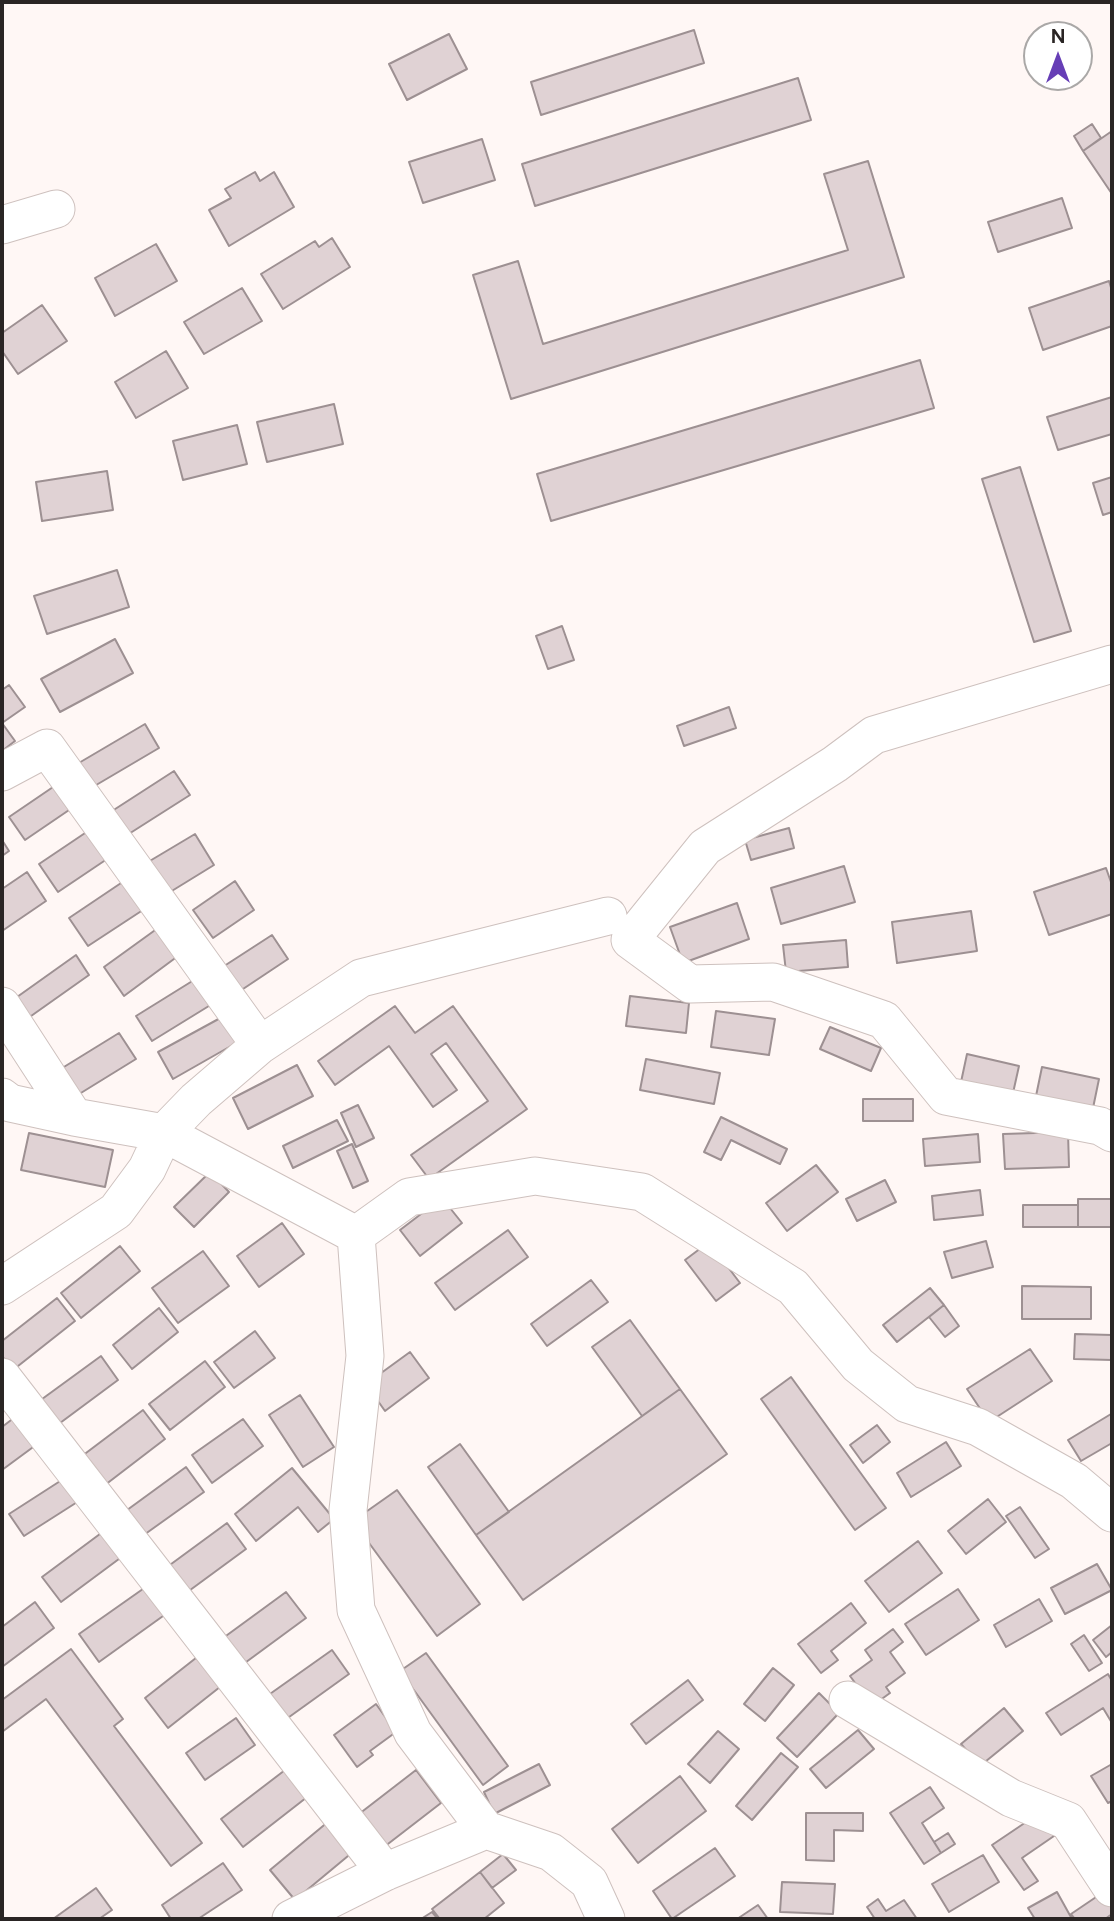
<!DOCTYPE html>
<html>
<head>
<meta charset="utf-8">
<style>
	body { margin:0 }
	#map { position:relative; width:1114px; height:1921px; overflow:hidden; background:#fff7f5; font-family:Figtree,sans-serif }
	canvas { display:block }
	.frame { position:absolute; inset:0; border:4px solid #2a2524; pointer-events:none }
	.north { position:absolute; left:1023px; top:21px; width:70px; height:70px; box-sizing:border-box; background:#fff; border:2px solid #aaa8a7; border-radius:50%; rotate:0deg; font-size:19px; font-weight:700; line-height:28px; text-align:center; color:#2a2524 }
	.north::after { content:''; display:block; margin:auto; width:24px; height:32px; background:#663eb6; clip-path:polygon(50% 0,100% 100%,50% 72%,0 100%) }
</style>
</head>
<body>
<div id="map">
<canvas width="1114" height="1921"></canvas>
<div class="frame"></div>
<div class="north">N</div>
</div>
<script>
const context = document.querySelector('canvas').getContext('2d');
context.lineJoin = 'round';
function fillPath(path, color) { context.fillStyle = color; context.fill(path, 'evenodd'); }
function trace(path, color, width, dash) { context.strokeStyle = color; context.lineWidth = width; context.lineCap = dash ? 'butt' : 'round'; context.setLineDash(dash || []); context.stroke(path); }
const building = new Path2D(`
	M694 30 704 63 541 115 531 82Z
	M449 34 467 69 407 100 389 64Z
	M798 78 811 120 535 206 522 164Z
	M1092 124 1101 138 1083 151 1074 136Z
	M1112 131V194L1083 151Z
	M482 139 495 180 423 203 409 162Z
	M868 161 904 277 511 399 473 275 518 261 543 344 848 250 824 174Z
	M255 172 260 181 274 172 294 207 229 246 209 210 231 198 225 189Z
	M1062 198 1072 228 998 252 988 222Z
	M332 238 350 267 283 309 261 274 315 241 319 247Z
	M156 244 177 281 115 316 95 278Z
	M1109 281 1112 291V326L1043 350 1029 308Z
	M242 288 262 321 204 354 184 322Z
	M42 305 67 341 18 374 2 351V333Z
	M166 351 188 388 136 418 115 382Z
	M920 360 934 408 551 521 537 474Z
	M1112 397V434L1058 450 1047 417Z
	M334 404 343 444 267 462 257 422Z
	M237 425 247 464 183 480 173 441Z
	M1020 467 1071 631 1034 642 982 479Z
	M107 471 113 510 42 521 36 482Z
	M1112 477V512L1103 515 1093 483Z
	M117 570 129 607 47 634 34 596Z
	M562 626 574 660 548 669 536 636Z
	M115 639 133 673 60 712 41 679Z
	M9 685 25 707 2 723 15 741 2 751V690Z
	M729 707 736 728 684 746 677 726Z
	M145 724 159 748 86 791 72 767Z
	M174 771 190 795 124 837 109 813Z
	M56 785 72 808 25 840 9 817Z
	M97 825 116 853 58 892 39 864Z
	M789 828 794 848 751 860 745 840Z
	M195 834 214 865 162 897 143 865Z
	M2 840 9 851 2 856Z
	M844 866 855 902 781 924 771 888Z
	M1106 868 1112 885V914L1049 935 1034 892Z
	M27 872 46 901 2 931V889Z
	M130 877 149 906 88 946 69 918Z
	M235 881 254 910 213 938 193 910Z
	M737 903 749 939 683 963 670 927Z
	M971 911 977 951 897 963 892 922Z
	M158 928 178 956 124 996 104 967Z
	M272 935 288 959 234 995 218 970Z
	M846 940 848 967 786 972 783 945Z
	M76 955 89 975 24 1021 10 1002Z
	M202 975 217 1001 152 1041 136 1016Z
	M630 996 689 1003 686 1033 626 1026Z
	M395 1006 415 1033 453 1006 527 1109 429 1179 411 1155 488 1101 446 1043 431 1054 457 1090 433 1107 389 1046 335 1085 318 1061Z
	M716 1011 775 1019 769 1055 711 1047Z
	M224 1016 238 1042 173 1079 158 1052Z
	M830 1027 881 1048 871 1071 820 1049Z
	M119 1033 136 1059 76 1096 59 1070Z
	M967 1054 1019 1066 1013 1093 961 1082Z
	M646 1059 720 1073 714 1104 640 1090Z
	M297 1065 313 1096 248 1129 233 1098Z
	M1042 1067 1099 1079 1093 1108 1036 1096Z
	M863 1099H913V1121H863Z
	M358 1105 374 1138 356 1147 341 1113Z
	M721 1117 787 1149 780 1164 731 1140 721 1160 704 1152Z
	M337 1120 348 1141 293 1168 283 1146Z
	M1068 1132 1069 1167 1005 1169 1003 1134Z
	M29 1133 113 1150 105 1187 21 1170Z
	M978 1134 980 1162 925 1166 923 1139Z
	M352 1144 368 1181 353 1188 337 1151Z
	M816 1165 838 1192 787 1231 766 1203Z
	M210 1172 229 1192 194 1227 174 1207Z
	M885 1180 896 1202 857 1221 846 1199Z
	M980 1190 983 1215 934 1220 932 1196Z
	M442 1198 462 1223 420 1256 400 1230Z
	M1078 1199H1112V1227H1078Z
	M1023 1205H1078V1227H1023Z
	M282 1223 304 1254 259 1287 237 1256Z
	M508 1230 528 1257 455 1310 435 1283Z
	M986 1241 993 1267 952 1278 944 1252Z
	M709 1242 740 1283 716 1301 685 1260Z
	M120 1246 140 1271 81 1318 61 1293Z
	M203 1251 229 1286 178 1323 152 1288Z
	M591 1280 608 1302 547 1346 531 1324Z
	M1022 1286 1091 1287V1319H1022Z
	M930 1288 944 1305 897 1342 883 1325Z
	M57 1298 75 1321 13 1370 2 1356V1341Z
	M944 1305 959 1326 945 1337 929 1317Z
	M159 1308 178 1332 132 1369 113 1345Z
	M630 1320 680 1389 642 1416 592 1347Z
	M255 1331 275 1358 234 1388 214 1362Z
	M1075 1334 1112 1335V1360L1074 1359Z
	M1030 1349 1052 1381 989 1422 967 1389Z
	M410 1352 429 1378 385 1411 366 1384Z
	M101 1356 118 1380 56 1426 38 1402Z
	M205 1361 225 1387 170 1430 149 1404Z
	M791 1377 886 1508 855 1530 761 1399Z
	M680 1389 727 1454 523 1600 476 1535Z
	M300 1395 334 1447 303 1467 269 1415Z
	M143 1410 165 1439 105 1485 82 1456Z
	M19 1414 40 1442 2 1470V1427Z
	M1111 1414 1112 1443 1081 1461 1068 1440Z
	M243 1419 263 1446 212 1483 192 1455Z
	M877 1425 890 1442 863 1463 850 1445Z
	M946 1442 961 1466 911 1497 897 1473Z
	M460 1444 509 1512 476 1535 428 1467Z
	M186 1467 204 1492 141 1537 123 1513Z
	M292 1468 334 1519 318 1532 298 1507 256 1541 235 1514Z
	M68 1476 82 1499 24 1536 9 1514Z
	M397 1490 480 1604 437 1636 353 1521Z
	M988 1499 1006 1522 966 1554 948 1531Z
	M1020 1507 1049 1549 1035 1558 1006 1516Z
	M227 1523 246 1549 182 1596 163 1570Z
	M108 1528 127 1553 61 1602 42 1577Z
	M918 1541 942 1573 889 1612 865 1581Z
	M1097 1564 1112 1590 1065 1614 1051 1588Z
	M150 1584 170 1611 99 1662 79 1634Z
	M958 1589 979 1620 926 1655 905 1624Z
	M286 1592 306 1618 238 1668 219 1641Z
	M1039 1599 1052 1621 1006 1647 994 1625Z
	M35 1602 54 1628 2 1667V1627Z
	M851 1603 866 1623 831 1651 838 1660 821 1673 798 1644Z
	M1112 1625V1652L1106 1657 1093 1640Z
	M893 1629 903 1642 890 1652 905 1673 886 1687 890 1693 872 1706 850 1676 872 1660 865 1650Z
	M1084 1635 1102 1663 1089 1671 1071 1644Z
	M71 1649 123 1719 114 1726 202 1843 171 1866 46 1699 2 1732V1700Z
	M332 1650 349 1674 278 1725 260 1701Z
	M426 1653 508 1766 483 1785 400 1671Z
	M201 1654 225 1683 168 1728 145 1698Z
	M773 1668 794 1685 765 1721 744 1704Z
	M1108 1674 1112 1681V1723L1103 1708 1061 1735 1046 1713Z
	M688 1680 703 1700 646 1744 631 1724Z
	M819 1693 839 1713 797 1757 777 1738Z
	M376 1704 396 1732 370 1751 373 1755 357 1767 334 1735Z
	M1004 1708 1023 1731 980 1766 961 1744Z
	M236 1718 255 1745 205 1780 186 1753Z
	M858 1730 874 1749 826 1788 810 1769Z
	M718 1731 739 1749 710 1783 688 1764Z
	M781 1753 798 1767 752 1820 736 1806Z
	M539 1764 550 1785 494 1814 484 1792Z
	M1112 1764V1801L1108 1803 1091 1776Z
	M289 1767 311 1794 243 1847 221 1819Z
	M416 1770 441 1803 384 1847 359 1814Z
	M680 1776 706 1811 638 1863 612 1829Z
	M930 1787 944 1808 922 1823 941 1853 924 1864 890 1813Z
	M806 1813H863V1831L834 1830V1861L806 1860Z
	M1038 1814 1054 1836 1022 1858 1038 1881 1024 1890 992 1845Z
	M329 1821 354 1851 295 1900 270 1870Z
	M948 1833 955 1844 941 1853 934 1842Z
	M715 1848 735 1876 672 1919 653 1891Z
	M503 1854 516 1870 492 1888 480 1872Z
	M983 1855 999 1882 949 1912 932 1884Z
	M223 1863 242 1890 198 1919H171L162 1905Z
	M480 1872 504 1903 484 1919H440L432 1909Z
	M782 1882 835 1884 833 1914 780 1912Z
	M96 1888 112 1910 99 1919H53Z
	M1105 1891 1112 1902V1914L1105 1919H1075L1071 1914Z
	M1057 1892 1072 1919H1035L1028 1908Z
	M878 1899 886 1911 904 1900 917 1919H875L867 1907Z
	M758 1905 768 1919H737Z
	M432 1912 438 1919H421Z`);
const minor = new Path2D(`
	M2 225 56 209
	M1112 664 874 735 835 764 705 847 630 940 690 984 773 982 884 1020 946 1096 1100 1126 1112 1133
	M2 772 47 748 260 1045 196 1100 164 1133 147 1169 116 1211 2 1286
	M2 1006 74 1117
	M260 1045 361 978 608 916
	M2 1097 10 1103 74 1117 164 1133 356 1235 409 1197 535 1176 642 1192 793 1287 858 1365 907 1404 978 1427 1074 1481 1112 1513
	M356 1235 365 1356 348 1510 356 1610 413 1733 486 1830
	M2 1377 385 1872
	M848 1700 1011 1798 1068 1821 1112 1888
	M291 1919 385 1872 486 1830 551 1852 589 1882 606 1919`);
fillPath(building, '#e0d2d4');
trace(building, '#9d9092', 2);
trace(minor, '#cec1be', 39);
trace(minor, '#fff', 37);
</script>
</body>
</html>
